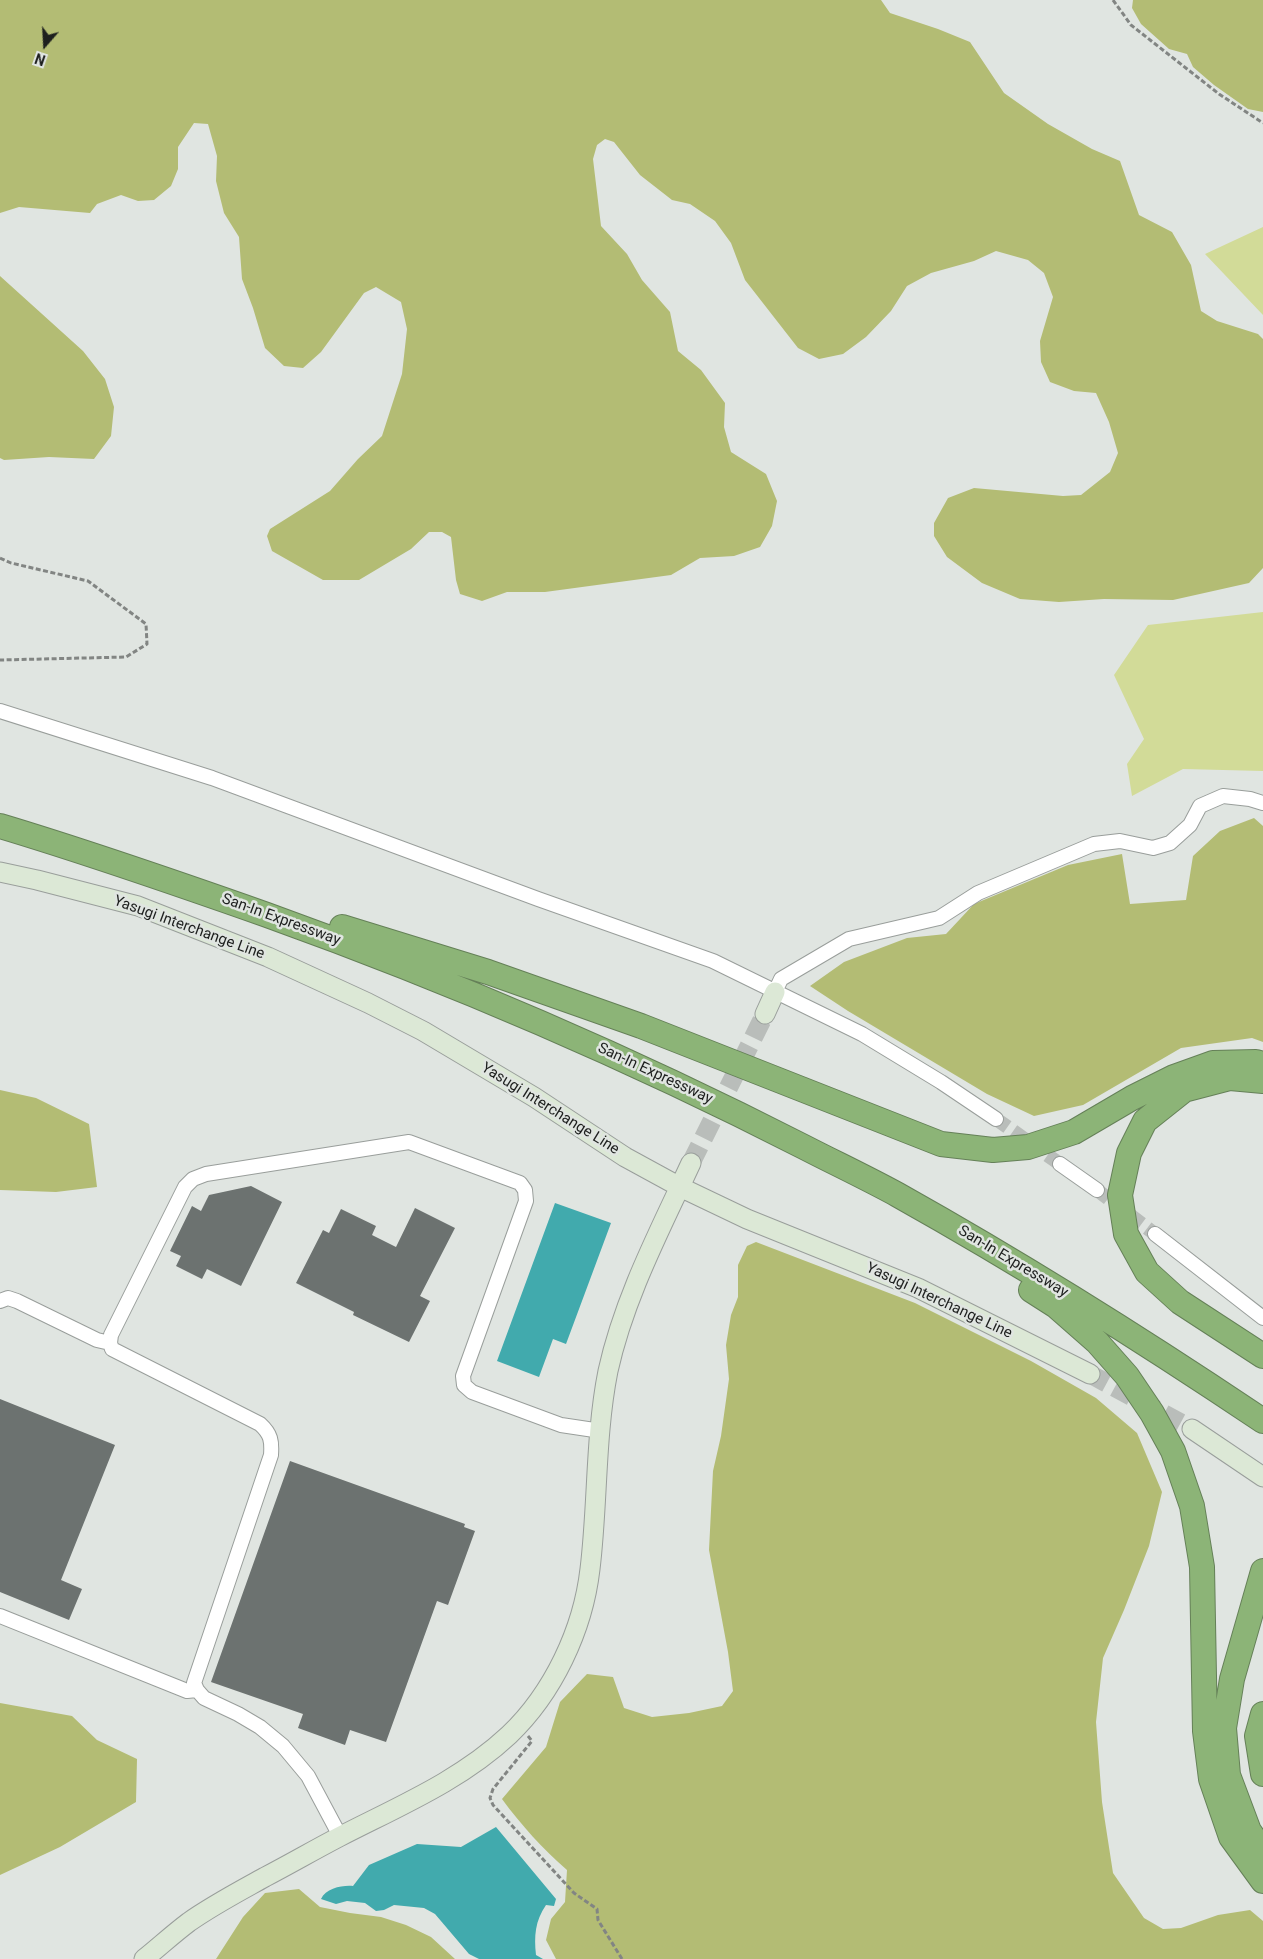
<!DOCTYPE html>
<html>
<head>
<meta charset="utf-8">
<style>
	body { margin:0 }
	#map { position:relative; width:1263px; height:1959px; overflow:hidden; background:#e0e5e1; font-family:Roboto,sans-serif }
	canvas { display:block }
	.north { position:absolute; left:20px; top:20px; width:50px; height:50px; -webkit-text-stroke:4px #e0e5e1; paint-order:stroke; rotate:199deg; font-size:14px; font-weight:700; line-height:20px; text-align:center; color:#1d1f1e }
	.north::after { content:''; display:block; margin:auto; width:18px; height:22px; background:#1d1f1e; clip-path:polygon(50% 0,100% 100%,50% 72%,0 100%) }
</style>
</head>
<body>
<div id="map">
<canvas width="1263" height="1959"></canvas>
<div class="north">N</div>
</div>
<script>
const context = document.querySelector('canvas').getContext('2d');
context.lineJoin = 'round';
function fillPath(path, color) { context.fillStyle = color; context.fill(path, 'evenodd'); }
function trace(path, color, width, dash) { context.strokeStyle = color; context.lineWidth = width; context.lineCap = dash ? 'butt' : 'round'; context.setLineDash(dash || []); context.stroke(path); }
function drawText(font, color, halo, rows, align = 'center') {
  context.font = font + ' Roboto,sans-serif'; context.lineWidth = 5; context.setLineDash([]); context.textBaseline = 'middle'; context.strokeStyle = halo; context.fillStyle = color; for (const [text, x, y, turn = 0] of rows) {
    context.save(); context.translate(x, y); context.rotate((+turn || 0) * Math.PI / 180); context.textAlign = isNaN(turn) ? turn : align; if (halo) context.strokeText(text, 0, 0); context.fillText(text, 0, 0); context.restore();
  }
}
const green = new Path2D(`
	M1263 227V315L1205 254Z
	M1263 612V771L1183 769 1132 796 1127 764 1144 739 1114 675 1148 625Z`);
const forest = new Path2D(`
	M0 0H881L890 13 938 29 970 42 1004 93 1048 124 1092 149 1120 161 1139 215 1172 232 1191 265 1201 311 1217 321 1258 334 1263 339V568L1249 583 1173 600 1104 599 1059 602 1020 599 982 583 947 557 934 536V523L948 498 974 488 1063 496 1081 495 1110 472 1118 453 1109 422 1096 393 1074 391 1050 382 1041 362 1040 341 1053 297 1044 273 1028 260 996 251 974 261 931 273 907 286 891 311 866 337 843 354 819 359 798 348 745 280 731 243 715 221 690 204 672 200 640 175 614 142 605 139 597 145 593 159 601 226 627 254 642 280 670 312 678 351 701 370 725 403 724 427 731 452 766 474 777 501 772 526 760 547 734 556 700 558 671 575 545 592H507L482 601 460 594 456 580 451 537 442 532H429L411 549 359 580H323L272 551 267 536 270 529 330 491 358 459 382 436 402 374 407 329 401 302 376 287 364 293 321 352 303 368 284 366 265 348 253 308 242 279 239 237 224 213 216 181 217 156 208 124 194 123 178 147V169L171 186 154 200 138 201 121 195 97 204 90 213 19 207 0 213Z
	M1133 0H1263V112L1248 109 1214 85 1193 67 1187 54 1169 49 1141 24 1132 8Z
	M0 276 83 351 105 379 114 407 111 436 94 459 49 457 4 460 0 458Z
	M1254 818 1263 826V1042L1252 1038 1181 1048 1083 1105 1034 1116 987 1094 848 1011 810 986 844 962 907 938 946 934 974 904 1068 865 1122 854 1130 904 1186 900 1193 856 1220 831Z
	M0 1090 36 1098 89 1124 97 1187 56 1192 0 1190Z
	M756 1242 915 1303 1031 1361 1096 1398 1137 1433 1162 1492 1149 1546 1124 1610 1103 1658 1096 1722 1102 1802 1113 1873 1144 1918 1163 1929 1181 1928 1218 1915 1250 1910 1263 1921V1959H556L546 1940 551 1919 565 1902 567 1870C543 1849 521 1825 502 1799L546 1747 560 1702 587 1674 613 1677 624 1708 652 1717 689 1713 722 1706 733 1691 728 1652 709 1550 713 1471 721 1436 729 1379 726 1345 731 1315 738 1297V1265L747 1246Z
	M0 1703 72 1716 97 1740 137 1759 136 1802 60 1847 0 1875Z
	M299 1889 320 1907 350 1913 381 1917 406 1925 431 1937 455 1959H216L243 1917 265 1893Z`);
const water = new Path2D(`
	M555 1203 611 1223 566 1344 553 1339 539 1377 497 1361Z
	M496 1827 556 1899 554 1906 546 1905C535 1921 534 1936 536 1955L543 1959H479L469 1954 435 1914 424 1908 394 1905 384 1910 376 1911 365 1903 347 1901 336 1904 321 1899C326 1888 343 1885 353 1886L369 1865 417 1844 461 1847Z`);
const building = new Path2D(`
	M251 1186 282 1202 241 1286 207 1269 202 1279 176 1266 181 1256 170 1251 192 1206 201 1211 209 1195Z
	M415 1208 455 1228 420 1296 430 1301 409 1342 353 1315 354 1312 296 1283 323 1230 329 1233 341 1209 376 1226 372 1235 396 1247Z
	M0 1399 115 1445 61 1580 82 1589 69 1620 0 1592Z
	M290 1461 465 1524 464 1527 475 1531 448 1605 437 1601 386 1742 350 1730 345 1745 298 1728 303 1714 211 1682Z`);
const streetTunnel = new Path2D(`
	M996 1119 1060 1164
	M1097 1190 1155 1234`);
const secondaryTunnel = new Path2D(`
	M691 1163 765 1014
	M1090 1374 1192 1429`);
const path = new Path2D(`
	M1113 0 1131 25 1219 94 1263 123
	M0 558 11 563 88 581 146 624 147 644 126 657 0 660
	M528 1736 532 1741 493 1789 490 1798 493 1805 574 1893 597 1909 598 1920 622 1959`);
const street = new Path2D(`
	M0 711 212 778 538 899 713 961 862 1034 941 1082 996 1119
	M775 992 781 979 849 939 939 918 978 893 1094 844 1120 841 1153 848 1170 843 1190 825 1200 806 1223 796 1250 799 1263 803
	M1060 1164 1097 1190
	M1155 1234 1263 1318
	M0 1301 8 1298 17 1301 97 1340 110 1343
	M0 1616 187 1691 197 1690
	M340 1836 308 1776 283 1746 260 1727 238 1714 204 1698 197 1690 194 1683 271 1455C272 1441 271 1434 260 1424L112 1349 110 1343 111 1335 185 1187 193 1179 206 1174 409 1142 520 1183 525 1190 526 1201 463 1376 464 1385 472 1392 561 1425 601 1431`);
const secondary = new Path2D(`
	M0 872 37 880 138 906 268 957 368 1003 423 1031 534 1097 625 1157 680 1187 747 1219 918 1288 1090 1374
	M765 1014 775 992
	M1192 1429 1263 1477
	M144 1959C159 1947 173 1934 189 1922 213 1905 240 1891 265 1877 290 1864 314 1850 339 1837 397 1807 460 1781 509 1735 553 1693 583 1630 590 1569 598 1504 595 1436 608 1371 624 1298 660 1230 691 1163`);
const highway = new Path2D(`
	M0 826C90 853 179 884 267 915 451 981 630 1058 804 1147 835 1163 867 1178 898 1195 1023 1265 1144 1341 1263 1421
	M342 927 488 972 641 1026 941 1144 993 1150 1028 1147 1074 1132 1132 1098 1174 1077 1213 1063 1256 1062 1263 1064
	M1263 1081 1230 1078 1184 1090 1145 1121 1129 1153 1120 1195 1126 1234 1147 1272 1180 1302 1263 1356
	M1031 1290 1056 1306 1097 1342 1127 1376 1152 1413 1173 1451 1192 1506 1202 1567 1205 1731 1211 1779 1231 1837 1263 1881
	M1263 1571 1232 1679 1224 1728 1228 1775 1249 1831 1263 1851
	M1263 1714 1257 1736 1263 1774`);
const streetNames = [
	["San-In Expressway",281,920,20],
	["Yasugi Interchange Line",189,928,20],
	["San-In Expressway",655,1074,25],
	["Yasugi Interchange Line",550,1109,32],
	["San-In Expressway",1013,1262,31],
	["Yasugi Interchange Line",939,1301,25]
];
fillPath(green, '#d2db98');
fillPath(forest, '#b3bc74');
fillPath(water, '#41aaad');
fillPath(building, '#6c7270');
trace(streetTunnel, '#b9bdba', 14, [14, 7]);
trace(secondaryTunnel, '#b9bdba', 19, [19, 9]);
trace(street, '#999e9b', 16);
trace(secondary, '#999e9b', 21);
trace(highway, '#658058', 26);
trace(path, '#828583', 3, [5, 2.5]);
trace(street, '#fff', 14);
trace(secondary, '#dce8d6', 19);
trace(highway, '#8cb477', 24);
drawText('15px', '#1d1f1e', '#e0e5e1', streetNames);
</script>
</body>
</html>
